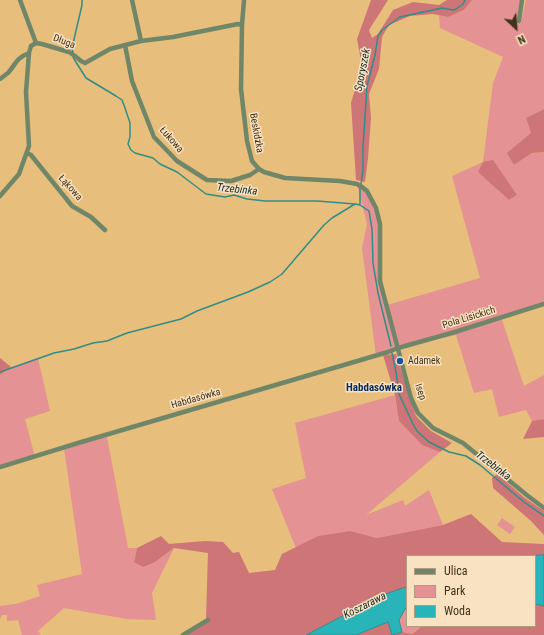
<!DOCTYPE html>
<html>
<head>
<meta charset="utf-8">
<style>
	body { margin:0 }
	#map { position:relative; width:544px; height:635px; overflow:hidden; background:#e7be7b; font-family:"Roboto Condensed",sans-serif }
	canvas { display:block }
	.legend { position:absolute; left:406px; top:555px; width:130px; height:72px; box-sizing:border-box; background:#f8e2c2; border:1px solid #af9b7d; margin:0; padding:5px 7px; list-style:none; font-size:12px; color:#413115 }
	.legend li { display:flex; align-items:center; gap:8px; height:20px }
	.legend b { width:20px; border:1px solid #af9b7d }
	.north { position:absolute; left:496px; top:8px; width:40px; height:40px; -webkit-text-stroke:3px #f8e2c2; paint-order:stroke; rotate:154deg; font-size:11px; font-weight:700; line-height:16px; text-align:center; color:#413115 }
	.north::after { content:''; display:block; margin:auto; width:14px; height:18px; background:#413115; clip-path:polygon(50% 0,100% 100%,50% 72%,0 100%) }
</style>
</head>
<body>
<div id="map">
<canvas width="544" height="635"></canvas>
<ul class="legend">
<li><b style="height:5px;background:#708669"></b>Ulica</li>
<li><b style="height:11px;background:#e49293"></b>Park</li>
<li><b style="height:11px;background:#29b4b9"></b>Woda</li>
</ul>
<div class="north">N</div>
</div>
<script>
const context = document.querySelector('canvas').getContext('2d');
context.lineJoin = 'round';
function fillPath(path, color) { context.fillStyle = color; context.fill(path, 'evenodd'); }
function trace(path, color, width, dash) { context.strokeStyle = color; context.lineWidth = width; context.lineCap = dash ? 'butt' : 'round'; context.setLineDash(dash || []); context.stroke(path); }
function drawText(font, color, halo, rows, align = 'center') {
  context.font = font + ' "Roboto Condensed",sans-serif'; context.lineWidth = 3; context.setLineDash([]); context.textBaseline = 'middle'; context.strokeStyle = halo; context.fillStyle = color; for (const [text, x, y, turn = 0] of rows) {
    context.save(); context.translate(x, y); context.rotate((+turn || 0) * Math.PI / 180); context.textAlign = isNaN(turn) ? turn : align; if (halo) context.strokeText(text, 0, 0); context.fillText(text, 0, 0); context.restore();
  }
}
const green = new Path2D(`
	M472 0H523L518 23H521L526 0H544V109L526 118 531 133 514 165 532 153 544 152V304L498 321 502 320 524 386 544 375V419L532 421 526 410 499 417 492 389 474 393 456 335 398 348 376 356 362 248 367 224 357 184 367 191 380 224V281L387 305 480 278 452 176 483 162 493 83 503 57 440 28 439 15 448 17 464 10ZM483 162 516 195V196L509 200 479 172Z
	M38 358 50 411 25 419 35 457 0 467V375L11 367Z
	M395 395 399 421 422 445 440 452 366 515 403 500 405 506 429 490 443 525 377 538 350 531 318 536 296 548 272 489 306 478 295 423Z
	M107 437 128 548H137L134 562H155L174 548 152 593 156 620 127 619 64 608 38 631 41 635H22L18 620 7 621V615H2L0 619V606L16 604 40 596 37 585 82 574 64 448 78 443Z
	M502 518 515 527 510 534 497 525Z
	M405 608H407V626H422L411 634 402 632 399 620Z`);
const forest = new Path2D(`
	M371 0H388L369 30 372 38 378 34 393 10 413 2 439 5 447 0H472L464 10 448 17 433 14 410 16 389 25 382 37 379 69 369 94 371 118 368 158 365 182 356 180 351 103 362 66 357 39Z
	M544 109V152L532 153 514 165 507 153 531 133 526 118Z
	M493 160 517 195 509 200 478 172 483 162Z
	M396 354 416 416 431 431 452 443 440 452 422 445 399 421 395 395 383 355Z
	M0 358 11 367 0 375Z
	M544 419V437L523 439 532 421Z
	M497 474 525 498 544 511V535L531 521 493 488 492 478Z
	M471 514 502 542 544 544V555L535 556H407V587L383 595 306 635H180L206 619 208 553 174 548 155 562 143 567 134 562 137 548 161 536 169 544 205 541 223 542 233 553 239 552 249 573 275 570 282 554 318 536 350 531 377 538 443 525Z
	M535 604 544 606V635H356L388 622 392 635 402 632 412 634 422 626H535Z`);
const water = new Path2D(`
	M544 555V606L535 604V556Z
	M407 587V608L405 609 399 620 402 632 392 635 388 622 356 635H306L383 595Z`);
const stream = new Path2D(`
	M73 53 72 48 82 5V0
	M73 57 74 59 86 78 116 96 122 100 125 108 130 123V137L128 144 131 150 135 153 153 158 160 164 177 172 206 194 225 197 234 195 247 199 265 201H317L355 204 360 205 369 211 372 229 373 263 378 293 391 346
	M361 184 363 170V148L367 86 375 55 378 36 382 30 400 17 442 8 453 10 456 9 463 4 465 0
	M360 188V205
	M392 353 396 372 399 394 413 424 417 431 429 442 449 452 466 456 480 465 524 502 544 516
	M0 372 54 353 74 349 93 343 107 341 127 333 181 319 197 311 248 292 270 282 282 274 324 225 332 218 355 204`);
const minor = new Path2D(`
	M20 0 36 43
	M132 0 141 41
	M244 0 242 25 241 89 247 141 252 161 259 169 264 172 285 178 340 181 357 184 362 187 367 191 376 208 380 224V281L411 398 418 413 433 428 463 443 528 496 544 508
	M519 21 522 0
	M125 45 132 81 154 137 177 161 207 180 231 181 250 175 259 169
	M0 79C3 77 5 75 8 73 16 64 16 58 29 53
	M27 153 31 155 72 206 91 217 105 230
	M0 196 19 174 29 146 26 92 29 53 31 46 36 43 42 44 69 52 75 56 81 61 85 63 110 49 141 41 173 37 238 24 242 25
	M0 467 78 443 388 352 398 348 455 332 544 304
	M183 635 208 620`);
const markers = [
	[400,361,4,"#1b53a4"]
];
const streetNames = [
	["Długa",64,42,21],
	["Beskidzka",256,133,80],
	["Łukowa",171,140,49],
	["Łąkowa",70,188,48],
	["Pola Lisickich",469,318,-17],
	["Isep",420,392,71],
	["Habdasówka",196,399,-16]
];
const poiNames = [
	["Adamek",408,361]
];
const waterNames = [
	["Sporyszek",363,70,-79],
	["Trzebinka",237,190,6],
	["Trzebinka",493,466,37],
	["Koszarawa",365,606,-27]
];
const neighbourhoodNames = [
	["Habdasówka",374,388]
];
fillPath(green, '#e49293');
fillPath(forest, '#ce7578');
fillPath(water, '#29b4b9');
trace(water, '#308d88', 1);
trace(stream, '#308d88', 1.5);
trace(minor, '#708669', 4.5);
for (const [x, y, r, color] of markers) { const dot = new Path2D(); dot.arc(x, y, r, 0, 2 * Math.PI); context.fillStyle = color; context.fill(dot); trace(dot, '#f8e2c2', 1.5); }
drawText('10px', '#413115', '#f8e2c2', streetNames);
drawText('10px', '#413115', '#f8e2c2', poiNames, 'left');
drawText('italic 11px', '#192f30', '#f8e2c2', waterNames);
drawText('bold 11px', '#082b5f', '#f8e2c2', neighbourhoodNames);
</script>
</body>
</html>
